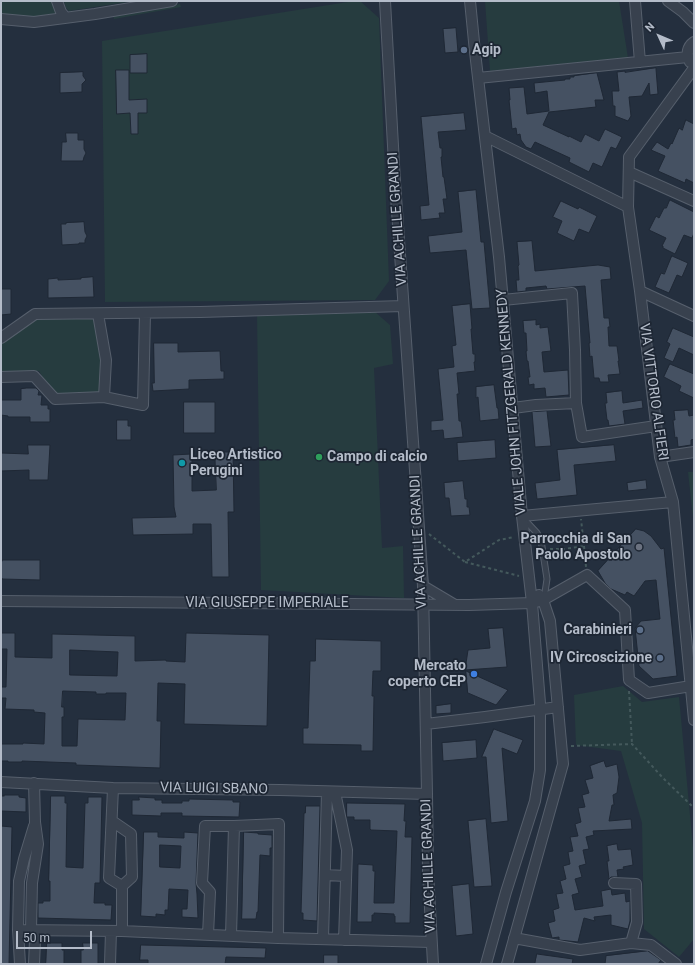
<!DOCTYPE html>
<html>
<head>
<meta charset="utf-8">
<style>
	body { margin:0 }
	#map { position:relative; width:695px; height:965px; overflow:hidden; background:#242f3e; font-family:Roboto,sans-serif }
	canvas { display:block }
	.frame { position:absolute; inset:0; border:2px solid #b4bcc9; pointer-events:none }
	.north { position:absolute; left:639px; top:16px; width:40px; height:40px; -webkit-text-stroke:3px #1d2633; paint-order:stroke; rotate:314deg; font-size:11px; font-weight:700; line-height:16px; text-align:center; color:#b4bcc9 }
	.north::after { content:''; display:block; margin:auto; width:14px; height:18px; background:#b4bcc9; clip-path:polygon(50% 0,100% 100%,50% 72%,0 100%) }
	.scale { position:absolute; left:16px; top:931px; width:76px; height:18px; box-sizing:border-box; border:2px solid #b4bcc9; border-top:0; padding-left:5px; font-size:12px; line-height:14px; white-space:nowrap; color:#b4bcc9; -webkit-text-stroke:3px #1d2633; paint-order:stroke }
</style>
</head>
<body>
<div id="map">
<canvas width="695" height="965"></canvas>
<div class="frame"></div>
<div class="north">N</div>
<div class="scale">50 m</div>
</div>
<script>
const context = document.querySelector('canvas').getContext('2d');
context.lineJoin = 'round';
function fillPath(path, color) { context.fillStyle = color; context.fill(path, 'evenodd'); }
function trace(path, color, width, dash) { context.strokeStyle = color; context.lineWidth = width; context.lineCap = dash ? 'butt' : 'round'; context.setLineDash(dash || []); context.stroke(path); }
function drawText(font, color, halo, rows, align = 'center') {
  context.font = font + ' Roboto,sans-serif'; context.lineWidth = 3.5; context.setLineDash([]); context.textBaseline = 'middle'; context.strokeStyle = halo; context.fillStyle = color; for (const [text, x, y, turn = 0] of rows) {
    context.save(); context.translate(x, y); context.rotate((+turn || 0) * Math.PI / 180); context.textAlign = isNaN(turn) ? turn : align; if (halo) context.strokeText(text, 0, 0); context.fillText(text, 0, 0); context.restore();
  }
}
const green = new Path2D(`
	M1 1H53L58 13 32 17 1 15Z
	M64 1H134L69 11 66 8Z
	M354 1H360L379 18 389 281 375 300 105 302 102 41Z
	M485 1H619L628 58 490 71Z
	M180 4 181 7 114 19 113 15Z
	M374 311 390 325 393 364 374 368 382 548 403 546 404 598 261 590 257 315Z
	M35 314H98L106 360 101 397 55 399 39 371 1 372V338Z
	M688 472H694V527Z
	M623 686 642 702 679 697 694 858V939L679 957 644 929 642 823 621 751 576 745 574 695Z`);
const building = new Path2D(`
	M456 28 458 52 445 53 443 29Z
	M147 54V73H130V55Z
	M656 68V69L658 94 650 95 649 83 642 96 629 97 631 116 628 121 615 116V106H613L612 91H619L617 72 625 71V72Z
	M116 70H129V100L147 99V113H138V134H131L130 113 117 114Z
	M83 72V76L86 80 82 84V92L60 93V73Z
	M597 73 604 100H595L596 107 549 112 543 125 569 137V136L581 142 585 134 599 141 605 129 622 137 616 149 611 147 602 167 593 163 589 172 569 162 570 158 535 142 531 149 526 147 521 140 520 134 517 135 516 128 512 129 509 100H510L509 88 524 87 527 114 549 111 547 91 535 93 534 83 565 80V79H570V77H574V76Z
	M464 113 466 130 438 132 440 148H442V157H441L443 177H444L447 199H443L445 213H439L440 218 421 220 420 206 429 205 421 117Z
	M686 120 694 124V183L686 179 685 183 658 171 665 156 651 150 657 142 668 149 671 143 672 144 679 128 682 130Z
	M66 133H78V140H84V149L86 153 84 157 83 161H61L62 142H66Z
	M476 190 481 242H484L490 308 472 309 466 250 430 253 428 236 462 232 458 192Z
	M670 200 694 212V233L692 238 684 235 675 254 663 248V246H662L666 238 649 230 656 216 659 218 664 208H666Z
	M561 201 578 209 579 207 597 216 589 233 579 229 574 241 557 233 562 221 553 217Z
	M84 222 85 232 87 236 85 240V243H79V244L62 245 61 224H66V223Z
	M532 241 535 271 598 265 610 267 611 279 601 280 604 318H609L610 327H608L609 346H617L619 361H618L620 374 608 375 609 382H600L599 378H594L592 356 590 357 589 343H590L585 286 547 289 546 286 526 288V291L517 292 516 280H519L518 266 519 265 517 242Z
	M672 256 688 263 682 277 677 275 669 293 655 287 661 273 664 274Z
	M93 277 94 297 48 298V279L58 278V280L81 279V278Z
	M1 289H11V314L1 315Z
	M470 304 472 329H471L473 354H475V362H474L475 371 457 373 459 394H457L459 421H461L463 437 444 439 443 430 431 431V421L443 420 438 369 454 367 452 346 456 345 452 306Z
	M536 320V325L540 324V328L548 327 551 351 542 352 544 372 568 370 569 395 546 397 545 388 534 389V384L529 385 528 377H530L528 361H527L526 351H527L526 333H524L523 321Z
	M673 328 694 337V355L679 348 673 362 664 358 670 344 667 342Z
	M154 343H178V352L220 351 221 371H224V379L189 380V389L153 391 152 383H154Z
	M670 364 694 374V398L679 391 681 386 664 377Z
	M494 385 497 408H498L499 419 480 421 478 397 476 398V387Z
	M27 388H36L39 391 38 395H42L41 405H48V409H50V422H30V417H8V416L1 415V400H21V389Z
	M622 391 623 403 642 400 643 408 623 411 625 424 609 426 608 420H607L605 403H607L606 393Z
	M184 402H215V433H184Z
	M688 410 689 416 694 415V439L691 440V445L678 447 677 437 675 438 673 420H675L674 411Z
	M547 411 551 446 535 447 532 412Z
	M117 420H128V426H131V440H117Z
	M495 440 496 458 458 461 457 443Z
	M28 445H50L48 480H29V470L1 471V453L28 454Z
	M614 445 616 461 574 465 577 495 537 499 535 483 560 480 557 450Z
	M215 452H233L234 512H228L229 577H212L211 524H193V534L133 535 132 518 176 517 174 507 173 455 191 454V455H192V491L216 490Z
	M646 480 647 489 628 491 627 483Z
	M463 481 465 499H467V507H469L470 515 451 516 449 498H445L444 483Z
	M636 529 644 531 651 536 661 549 664 548 677 676 653 679 639 666 635 628 641 621 660 619 656 580 645 581 634 596 627 592 625 595 611 589 605 583 598 571Z
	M2 560H40V580L2 579V578H1V561H2Z
	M503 628 507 667 465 670 468 650 490 648 488 629Z
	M1 633H15V657L52 658V634L135 636V661L166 660V661L185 662 186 633 269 635 267 726 184 724 185 684 158 683 157 721H161L160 768 76 765V763L22 761V762H8V761H1V744H23V743L44 744 45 713 34 712V710L5 709 6 698H1V687H6L7 649H1ZM70 650 118 652 117 676 70 675ZM63 691 96 692V694H106V693H126L125 720 78 719 77 746H62V717H64V707H62Z
	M316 639 381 641V671H373L372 696H374L373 751H361V745L303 744V728H308L310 661H315Z
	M466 671 508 690 496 705 468 693Z
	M451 704V713L436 714V706Z
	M494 729 523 740 517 754 502 748 508 821 491 823 486 757H482Z
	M476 740 477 758 443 761 442 743Z
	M604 761 606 767 617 764 619 777 617 793 613 795 614 805H612L609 821 631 819 632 829 593 831 594 835 586 837 589 849 583 850 586 864 579 866 582 877 575 879 579 893 572 895 575 910 603 906 601 891 611 889 612 895 625 893 626 902 630 901V921L628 929 611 925V915L594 917 595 921 584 918 578 942 559 940V937L552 938 548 923 555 921 553 910 559 908 556 894 563 893 560 881 566 879 563 866 570 864 568 852 573 851 570 837 578 836 575 824 581 822 578 808 585 807 582 795 589 793 585 780 593 778 590 766Z
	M4 795H19V797L26 798V812L1 811V796H4Z
	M51 796H65V803H67L66 867 83 868 85 803H88V797H102L100 883H95L94 903H105V905H112L111 920 38 918V903H43V901H50V881H49Z
	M139 797 155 798V800H162V803H182V801H189V799L233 800V802H240L239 817 182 816V813H161V816L132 815V800H139Z
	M347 803 405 804 404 821H406L405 837H412L410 923H395V916H394V914L374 913V915H372V922H357L358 864 373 865V871H375L374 903H394L397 831 371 830 370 829V820H354V817H347Z
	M306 806H320L317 921 303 920V913H301L304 813H305Z
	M486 819 492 886 474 887 468 821Z
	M1 826 12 827 9 964H1Z
	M144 832H158V837L184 838V832L198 833 196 883 197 894 198 918 182 917V909H187L188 890 169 889 168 910H165V915L156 914V917L141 916ZM160 845 181 846 180 868 160 867Z
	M244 832 258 833V834L272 835V848H270V856L260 855 258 912H257L256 919H242Z
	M617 844 618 850 631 849 633 865 623 867 624 869 617 870 618 877H611L609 879 607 861H609L607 846Z
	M469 884 473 934 456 936 452 886Z
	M47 943H62V950H64V964H46Z
	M83 943H98V964H81V950H83Z
	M141 945 266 948 265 958 226 957 225 964H148V960H140Z
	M648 951 661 960 658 964H605L606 956Z
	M537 954 573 959 572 964H535Z
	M324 955H338V964H324Z`);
const path = new Path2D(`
	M429 534 465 562 499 540 514 537
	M584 546 586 567
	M550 549H565L584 546 581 519
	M465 562 519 576
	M629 691 632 744
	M571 746 632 744 663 778 694 808`);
const lane = new Path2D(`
	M523 518 537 533 541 540 547 579 544 599`);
const street = new Path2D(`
	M57 1 61 12 66 18
	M385 1 395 182 423 586 427 794 428 871 433 964
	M470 1 475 52 499 257 522 516 532 603 540 703V770L535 801 506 892 486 964
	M635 1 640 62
	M668 1 683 12 694 23
	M1 19 34 22 95 14 172 1
	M690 62C686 54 687 47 694 42
	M478 78 688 57
	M485 136 628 207 640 291 660 457 673 502 694 720
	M629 172 694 201
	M628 207 629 157 694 68
	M640 291 694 316
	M503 300 572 293 575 350 576 403
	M98 314 106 360 104 397
	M1 338 35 314 200 312 403 306
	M1 377 34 376 55 399 104 397 143 405 145 313
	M513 408 536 405 576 403 582 437 656 426
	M660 457 694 452
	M522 516 586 510 673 502
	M423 586 455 605
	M1 601 469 605 532 603 543 600 587 575 625 610 629 680 648 693 691 686
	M426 724 485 717 558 707
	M1 782 113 788 280 790 427 794
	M34 783 35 822 38 844 32 883 31 930 35 940 34 964
	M113 788 109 878 122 886
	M335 792 347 850 344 940
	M112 821 131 834 132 877 122 886
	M234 826 279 824 278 938
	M325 875 346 876
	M614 883 636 884 637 922 631 943 651 945 676 964
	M18 930 122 931 278 938 431 942
	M122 931V886
	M208 935 210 892 202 883 205 826H234L231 936
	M514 938 580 950 631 943
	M323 939 327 792
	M20 964 18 930 19 881 24 859 34 826
	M110 964 111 931
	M507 964 563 764 550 621 543 600 539 595`);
const markers = [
	[464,50,4,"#5c6f8a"],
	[319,457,4,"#2e9e5b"],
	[182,463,4,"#0f9aa8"],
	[639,547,4,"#6b7280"],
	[640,630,4,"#5c6f8a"],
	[660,658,4,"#5c6f8a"],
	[474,674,4,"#3f7fe0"]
];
const poiNames = [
	["Agip",472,50,"left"],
	["Liceo Artistico",190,455,"left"],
	["Perugini",190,471,"left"],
	["Campo di calcio",327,457,"left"],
	["Parrocchia di San",631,539],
	["Paolo Apostolo",631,555],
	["Carabinieri",632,630],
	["IV Circoscizione",652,658],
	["Mercato",466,666],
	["coperto CEP",466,682]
];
const streetNames = [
	["VIA ACHILLE GRANDI",398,219,-94],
	["VIA VITTORIO ALFIERI",653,392,82],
	["VIALE JOHN FITZGERALD KENNEDY",512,402,-95],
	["VIA ACHILLE GRANDI",419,542,-93],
	["VIA GIUSEPPE IMPERIALE",267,603],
	["VIA LUIGI SBANO",214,789,1],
	["VIA ACHILLE GRANDI",429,866,-92]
];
fillPath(green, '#263c3f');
fillPath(building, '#455162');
trace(building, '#1f2835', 1);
trace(lane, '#565f6c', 7);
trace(street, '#565f6c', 12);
trace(path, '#44595c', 2, [3, 3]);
trace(lane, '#38414e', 5);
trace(street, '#38414e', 10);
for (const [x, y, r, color] of markers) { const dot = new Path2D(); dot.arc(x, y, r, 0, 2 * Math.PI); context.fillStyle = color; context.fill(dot); trace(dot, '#1d2633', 1.5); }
drawText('bold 14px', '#b4bcc9', '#1d2633', poiNames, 'right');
drawText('14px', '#b4bcc9', '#1d2633', streetNames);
</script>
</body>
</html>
